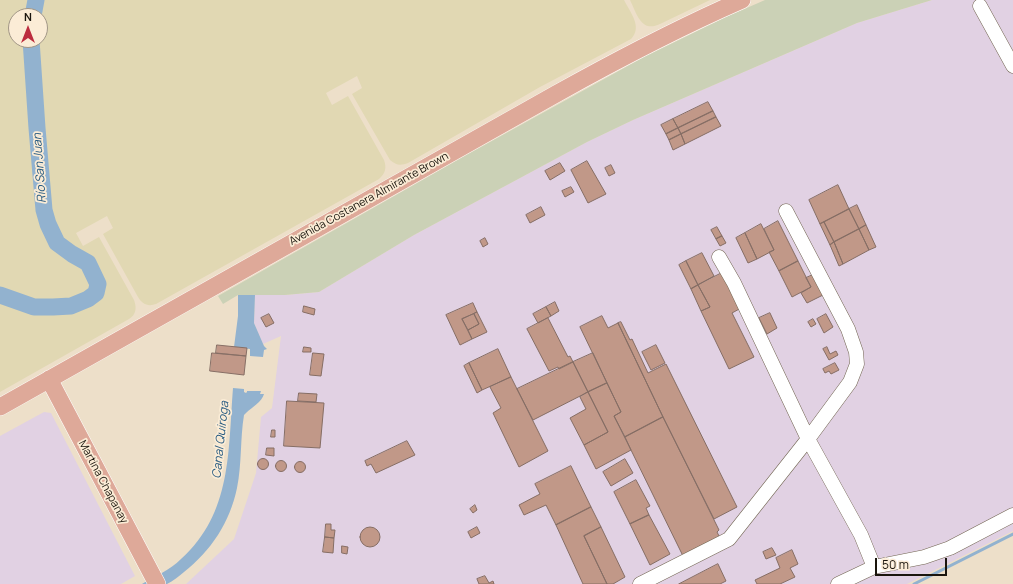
<!DOCTYPE html>
<html>
<head>
<meta charset="utf-8">
<style>
	body { margin:0 }
	#map { position:relative; width:1013px; height:584px; overflow:hidden; background:#eddfc9; font-family:Manrope,sans-serif }
	canvas { display:block }
	.north { position:absolute; left:8px; top:8px; width:40px; height:40px; box-sizing:border-box; background:#fbecd6; border:1px solid #a19686; border-radius:50%; rotate:0deg; font-size:11px; font-weight:700; line-height:16px; text-align:center; color:#1a150d }
	.north::after { content:''; display:block; margin:auto; width:14px; height:18px; background:#bc2c3e; clip-path:polygon(50% 0,100% 100%,50% 72%,0 100%) }
	.scale { position:absolute; left:875px; top:558px; width:72px; height:18px; box-sizing:border-box; border:2px solid #1a150d; border-top:0; padding-left:5px; font-size:12px; line-height:14px; white-space:nowrap; color:#1a150d; -webkit-text-stroke:3px #fbecd6; paint-order:stroke }
</style>
</head>
<body>
<div id="map">
<canvas width="1013" height="584"></canvas>
<div class="north">N</div>
<div class="scale">50 m</div>
</div>
<script>
const context = document.querySelector('canvas').getContext('2d');
context.lineJoin = 'round';
function fillPath(path, color) { context.fillStyle = color; context.fill(path, 'evenodd'); }
function trace(path, color, width, dash) { context.strokeStyle = color; context.lineWidth = width; context.lineCap = dash ? 'butt' : 'round'; context.setLineDash(dash || []); context.stroke(path); }
function drawText(font, color, halo, rows, align = 'center') {
  context.font = font + ' Manrope,sans-serif'; context.lineWidth = 3.5; context.setLineDash([]); context.textBaseline = 'middle'; context.strokeStyle = halo; context.fillStyle = color; for (const [text, x, y, turn = 0] of rows) {
    context.save(); context.translate(x, y); context.rotate((+turn || 0) * Math.PI / 180); context.textAlign = isNaN(turn) ? turn : align; if (halo) context.strokeText(text, 0, 0); context.fillText(text, 0, 0); context.restore();
  }
}
const industrial = new Path2D(`
	M932 0H1013V531L907 584H186L234 539 256 473 261 417 272 408 281 336 263 344 254 323 255 295H285L319 292 414 235 587 142 633 120 857 23Z
	M44 412 51 413 135 576 121 584H0V436Z`);
const green = new Path2D(`
	M765 0H932L857 23 633 120 587 142 414 235 319 292 285 295H238L223 304 218 296 470 153 644 57 726 17Z`);
const sand = new Path2D(`
	M0 0H624C630 12 643 27 631 39L540 87 408 163C400 166 396 165 390 160L352 94 362 88 357 76 326 93 332 105 348 96 384 160C387 168 385 174 379 179L156 304C148 307 142 304 138 297L103 234 113 228 107 216 76 233 83 246 99 237 134 300C137 308 136 315 129 319L0 392ZM16 16H40V40H16Z
	M630 0H710L660 24C641 33 637 14 630 0Z`);
const water = new Path2D(`
	M238 295H255L254 323 264 346 267 349 264 350 263 357 250 356V349L234 347 238 316Z
	M233 388 244 389V392L246 393 247 392V391H261L260 394H264C262 402 252 407 246 413L244 415C240 439 242 464 237 488 230 522 211 551 184 572 179 576 173 581 167 584 161 584 149 584 142 584 155 576 170 570 181 559 232 513 228 451 233 388Z`);
const stream = new Path2D(`
	M914 584 1013 534`);
const river = new Path2D(`
	M33 16 36 0
	M0 295 34 307H53L71 306 88 299 96 293 98 284 88 263 72 254 57 243 48 224 44 210 37 128 31 40`);
const building = new Path2D(`
	M708 102 713 111 678 128 673 119Z
	M713 111 716 117 681 134 678 128Z
	M716 117 721 126 685 144 681 134Z
	M673 119 678 128 666 134 661 125Z
	M678 128 681 134 669 140 666 134Z
	M681 134 685 144 673 150 669 140Z
	M587 161 606 194 588 203 571 170Z
	M560 163 565 171 550 180 545 171Z
	M611 165 615 173 609 176 605 168Z
	M838 185 849 209 820 224 809 200Z
	M571 187 574 192 565 197 562 191Z
	M857 205 866 225 859 229 849 209Z
	M541 207 545 215 530 223 526 215Z
	M849 209 859 229 834 242 824 222Z
	M778 221 798 261 779 271 769 252 774 250 764 229Z
	M824 222 834 242 830 245 820 224Z
	M761 224 774 250 757 259 745 233Z
	M866 225 876 247 869 250 859 229Z
	M717 227 722 236 716 239 711 230Z
	M859 229 869 250 843 264 834 242Z
	M745 233 757 259 748 263 736 238Z
	M722 236 726 243 720 246 716 239Z
	M485 238 488 244 483 247 480 241Z
	M834 242 843 264 839 266 830 245Z
	M702 253 714 276 698 285 686 261Z
	M686 261 698 285 691 289 679 265Z
	M798 261 811 287 792 297 779 271Z
	M722 273 741 308 732 313 754 357 729 369 701 311 710 307 698 285Z
	M815 274 825 294 807 303 801 293 811 287 806 278Z
	M698 285 710 307 701 311 691 289Z
	M555 302 559 311 551 316 546 307Z
	M473 303 477 312 462 319 472 339 460 345 446 315Z
	M304 306 315 309 314 315 303 312Z
	M546 307 551 316 538 323 533 314Z
	M477 312 487 332 472 339 468 330 479 324 474 314Z
	M770 313 777 328 767 334 759 318Z
	M269 314 274 323 266 327 261 318Z
	M474 314 479 324 468 330 462 319Z
	M826 314 833 327 824 333 817 319Z
	M602 316 608 328 618 323 663 417 625 437 614 416 621 412 580 327Z
	M548 318 568 357 570 356 573 362 559 369 558 367 549 371 527 329Z
	M813 319 816 324 811 327 808 322Z
	M621 322 630 340 632 339 648 373 666 364 737 507 714 519 663 417 618 323Z
	M217 345 247 348 246 356 216 353Z
	M656 345 665 363 651 370 642 352Z
	M304 347 311 348V352H303Z
	M827 347 830 354 836 351 838 355 829 360 823 349Z
	M498 349 511 377 482 390 469 363Z
	M212 353 246 356 244 375 210 371Z
	M313 353 324 354 321 376 310 375Z
	M593 353 607 383 588 392 573 362Z
	M573 362 588 392 533 420 517 389Z
	M469 363 482 390 477 393 464 366Z
	M835 363 839 370 831 374 829 371 825 373 823 369Z
	M511 377 548 451 519 467 493 413 501 408 490 387Z
	M607 383 621 412 614 416 631 450 596 469 584 445 608 432 588 392Z
	M588 392 608 432 584 445 570 418 586 409 580 397Z
	M299 393 317 394 316 402 298 401Z
	M287 401 324 403 320 448 284 446Z
	M663 417 719 530 717 532 720 538 683 556 631 450 625 437Z
	M272 430H275V437H271Z
	M407 441 415 455 376 473 371 464 367 466 365 461Z
	M267 448H274V456L266 455Z
	M257.5 464a5.5 5.5 0 1 1 11 0a5.5 5.5 0 1 1-11 0Z
	M625 459 633 473 611 486 603 472Z
	M275.5 466a5.5 5.5 0 1 1 11 0a5.5 5.5 0 1 1-11 0Z
	M294.5 467a5.5 5.5 0 1 1 11 0a5.5 5.5 0 1 1-11 0Z
	M571 466 591 507 556 525 546 505 524 515 519 505 540 494 535 484Z
	M636 480 650 506 646 508 649 515 630 524 614 492Z
	M475 505 477 510 473 513 470 509Z
	M591 507 601 527 584 536 607 584H583L556 525Z
	M649 515 670 554 650 565 630 524Z
	M326 524H331V530H335L334 538 325 537Z
	M477 527 480 533 471 538 468 532Z
	M601 527 625 577 613 584H607L584 536Z
	M360 537a10 10 0 1 1 20 0a10 10 0 1 1-20 0Z
	M325 537 334 538 333 553 323 552Z
	M342 546 348 547 347 554 342 553Z
	M772 548 776 555 766 559 763 552Z
	M792 550 798 564 790 568 795 577 780 584H757L755 580 780 568 776 558Z
	M718 564 726 581 720 584H679Z
	M485 576 489 583 493 581 494 584H479L477 579Z`);
const minor = new Path2D(`
	M980 6 1013 66
	M719 257 734 283 808 439 861 535 874 567
	M640 584 729 539 808 439 850 382 857 364 856 352 848 329 786 211
	M838 584 874 567 924 557 950 548 1013 515`);
const major = new Path2D(`
	M49 379 157 584
	M0 407 556 94C617 60 678 28 742 0`);
const streetNames = [
	["Avenida Costanera Almirante Brown",369,199,-29],
	["Martina Chapanay",103,482,62]
];
const waterNames = [
	["Río San Juan",40,168,-94],
	["Canal Quiroga",221,440,-84]
];
fillPath(industrial, '#e1d1e3');
fillPath(green, '#cbd1b6');
fillPath(sand, '#e1d8b3');
fillPath(water, '#92b2cf');
trace(stream, '#92b2cf', 3);
trace(river, '#92b2cf', 17);
fillPath(building, '#c19888');
trace(building, '#866e65', 1);
trace(minor, '#726552', 15);
trace(major, '#fff', 18);
trace(minor, '#fff', 14);
trace(major, '#dea999', 17);
drawText('11px', '#1a150d', '#fbecd6', streetNames);
drawText('italic 12px', '#285b82', '#fbecd6', waterNames);
</script>
</body>
</html>
